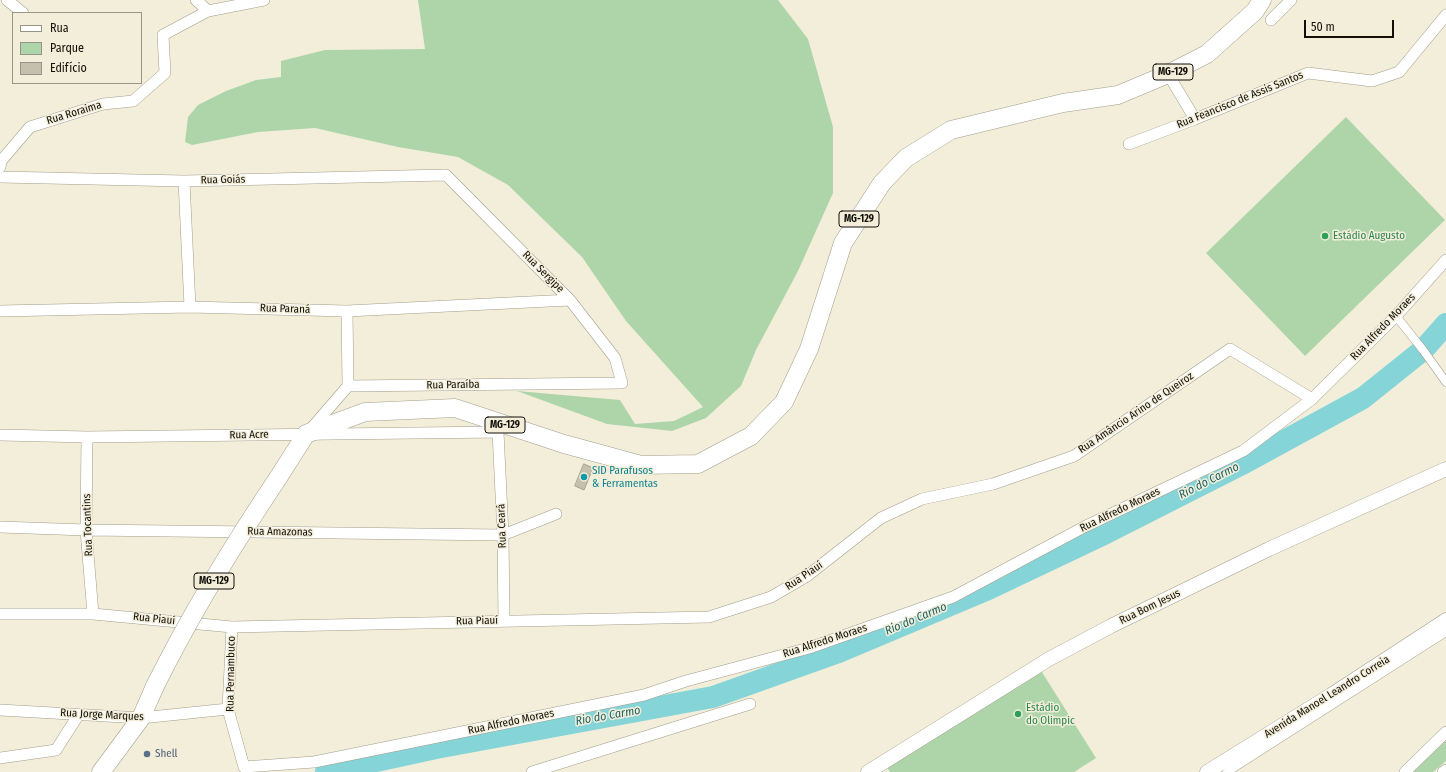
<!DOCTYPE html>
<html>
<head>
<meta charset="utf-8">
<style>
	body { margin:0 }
	#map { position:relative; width:1446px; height:772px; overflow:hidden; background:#f3eeda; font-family:"Fira Sans Condensed",sans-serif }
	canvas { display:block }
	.legend { position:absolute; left:12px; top:12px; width:130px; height:72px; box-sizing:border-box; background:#f3eeda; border:1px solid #999586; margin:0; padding:5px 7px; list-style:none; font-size:12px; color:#110f08 }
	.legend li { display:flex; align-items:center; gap:8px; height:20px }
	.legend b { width:20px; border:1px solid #999586 }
	.scale { position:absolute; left:1304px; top:20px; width:90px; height:18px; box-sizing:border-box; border:2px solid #110f08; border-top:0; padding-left:5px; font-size:12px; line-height:14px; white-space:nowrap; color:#110f08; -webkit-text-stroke:3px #f3eeda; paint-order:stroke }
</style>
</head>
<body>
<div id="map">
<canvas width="1446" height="772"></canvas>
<ul class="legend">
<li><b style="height:5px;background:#fff"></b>Rua</li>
<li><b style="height:11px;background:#aed5aa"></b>Parque</li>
<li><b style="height:11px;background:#c5c0ad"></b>Edifício</li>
</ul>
<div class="scale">50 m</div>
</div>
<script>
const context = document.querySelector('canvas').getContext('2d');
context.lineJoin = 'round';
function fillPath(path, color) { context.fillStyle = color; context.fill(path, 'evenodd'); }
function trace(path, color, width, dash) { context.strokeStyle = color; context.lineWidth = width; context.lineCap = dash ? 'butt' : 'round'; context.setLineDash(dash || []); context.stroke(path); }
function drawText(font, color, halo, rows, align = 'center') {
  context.font = font + ' "Fira Sans Condensed",sans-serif'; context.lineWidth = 3; context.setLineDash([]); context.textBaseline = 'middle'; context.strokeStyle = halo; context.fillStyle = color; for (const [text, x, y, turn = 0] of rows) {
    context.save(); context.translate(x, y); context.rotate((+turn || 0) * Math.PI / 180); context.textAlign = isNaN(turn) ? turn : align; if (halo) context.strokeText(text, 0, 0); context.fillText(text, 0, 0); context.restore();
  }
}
const green = new Path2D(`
	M418 0H778L808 39 833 127V193L798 271 756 350 741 386 706 418 672 431 607 424 517 391 620 400 635 424 674 421 703 407 626 321 582 257 508 185 458 157 398 147 315 128 258 132 192 145 185 142 188 117 198 105 226 91 256 80 281 77V61L325 50 425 49Z
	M1346 117 1445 220 1305 356 1206 253Z
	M1040 669 1096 758 1074 772H890L886 766Z
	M1446 741V761L1433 772H1412Z`);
const river = new Path2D(`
	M326 772 436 748 713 697 836 653 988 589 1106 533 1242 464 1363 398 1423 350 1446 324`);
const building = new Path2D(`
	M584 464 593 468 584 490 575 486Z`);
const pedestrian = new Path2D(`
	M1396 316 1423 350 1446 382
	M1227 772 1446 632`);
const minor = new Path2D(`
	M7 0 23 13
	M196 0 208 11
	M1271 20 1291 0
	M1168 74 1195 119
	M1129 144 1195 119 1308 73 1372 81 1399 72 1446 15
	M0 167 1 161 30 127 103 104 133 101 165 73 163 35 208 11 264 0
	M0 177 184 181 446 175 570 300 615 358 622 383 348 386 310 430
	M184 181 190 307
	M0 311 190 307 347 311 570 300
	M347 311 348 386
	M0 435 87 437 498 432 503 535 504 620
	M87 437 86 530 93 614
	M0 527 86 530 503 535 556 514
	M0 614H93L232 627 709 617 771 597 807 576 881 518 922 499 993 484 1074 456 1230 349 1312 399
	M232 627 228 709 244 767 314 762 644 695 686 681 809 648 953 597 1084 527 1243 451 1312 399 1396 316 1446 260
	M0 710 141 718 228 709
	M0 758 56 750 79 714
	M532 772 750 704
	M1405 772 1446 732
	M1443 772 1446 770`);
const tertiary = new Path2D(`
	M868 772 1049 659 1111 626 1269 549 1446 469
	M1207 772 1331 695 1446 620`);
const primary = new Path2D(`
	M278 478 306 434 365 412 455 408 564 444 641 465 698 464 751 436 784 402 809 349 843 243 882 183 906 158 951 130 1063 103 1118 95 1168 74 1207 54 1255 11 1262 0
	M101 772 141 718 155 686`);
const primaryBridge = new Path2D(`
	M155 686C191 614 233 545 278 478`);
const markers = [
	[1325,236,4,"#2e9e5b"],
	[584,477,4,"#0f9aa8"],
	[1018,714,4,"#2e9e5b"],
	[147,754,4,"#5c6f8a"]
];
const shields = [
	[1173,72,40],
	[859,219,40],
	[505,425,40],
	[214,581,40]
];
const shieldNames = [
	["MG-129",1173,72],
	["MG-129",859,219],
	["MG-129",505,425],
	["MG-129",214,581]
];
const streetNames = [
	["Rua Feancisco de Assis Santos",1240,100,-22],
	["Rua Roraima",74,113,-17],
	["Rua Goiás",223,180,-1],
	["Rua Sergipe",543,272,45],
	["Rua Paraná",285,309,2],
	["Rua Alfredo Moraes",1383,327,-46],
	["Rua Paraíba",453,385,-1],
	["Rua Amâncio Arino de Queiroz",1136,413,-34],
	["Rua Acre",249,435,-1],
	["Rua Alfredo Moraes",1120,510,-26],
	["Rua Tocantins",88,525,-92],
	["Rua Ceará",502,526,-92],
	["Rua Amazonas",280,532,1],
	["Rua Piauí",804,576,-34],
	["Rua Bom Jesus",1150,607,-26],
	["Rua Piauí",154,619,6],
	["Rua Piauí",477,621,-1],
	["Rua Alfredo Moraes",825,641,-18],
	["Rua Pernambuco",231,674,-89],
	["Avenida Manoel Leandro Correia",1327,697,-32],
	["Rua Jorge Marques",102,715,3],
	["Rua Alfredo Moraes",511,722,-12]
];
const leisureNames = [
	["Estádio Augusto",1333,236],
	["Estádio",1026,708],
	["do Olimpic",1026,721]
];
const cultureNames = [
	["SID Parafusos",592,471],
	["& Ferramentas",592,484]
];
const serviceNames = [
	["Shell",155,754]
];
const waterNames = [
	["Rio do Carmo",1209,481,-27],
	["Rio do Carmo",916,619,-23],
	["Rio do Carmo",608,716,-10]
];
fillPath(green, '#aed5aa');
trace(river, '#85d5d8', 22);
fillPath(building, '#c5c0ad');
trace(building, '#a6a18f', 1);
trace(pedestrian, '#a29d8a', 9);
trace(minor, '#a29d8a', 12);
trace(tertiary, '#a29d8a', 15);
trace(primary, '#a29d8a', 19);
trace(pedestrian, '#fff', 8);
trace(minor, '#fff', 11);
trace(tertiary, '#fff', 14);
trace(primary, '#fff', 18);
trace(primaryBridge, '#a29d8a', 19, []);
trace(primaryBridge, '#fff', 18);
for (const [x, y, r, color] of markers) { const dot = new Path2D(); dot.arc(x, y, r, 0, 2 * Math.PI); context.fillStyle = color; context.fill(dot); trace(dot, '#f3eeda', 1.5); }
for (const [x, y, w] of shields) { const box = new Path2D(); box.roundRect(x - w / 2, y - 8, w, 16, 3); context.fillStyle = '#f3eeda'; context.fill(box); trace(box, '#110f08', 1); }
drawText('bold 10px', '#110f08', null, shieldNames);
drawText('11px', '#110f08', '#f3eeda', streetNames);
drawText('11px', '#27864d', '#f3eeda', leisureNames, 'left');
drawText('11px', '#0d838f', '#f3eeda', cultureNames, 'left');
drawText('11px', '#4e5e75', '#f3eeda', serviceNames, 'left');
drawText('italic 12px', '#206264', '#f3eeda', waterNames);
</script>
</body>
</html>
